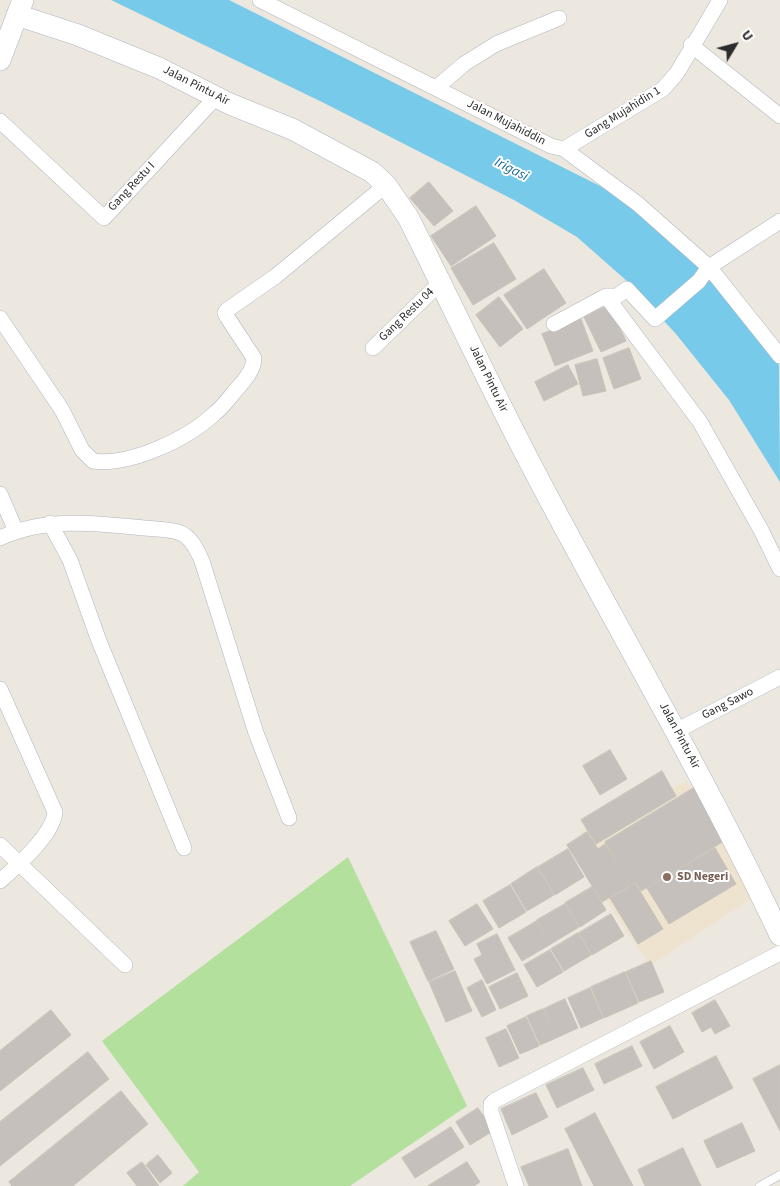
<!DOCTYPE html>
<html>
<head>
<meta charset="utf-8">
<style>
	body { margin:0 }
	#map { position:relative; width:780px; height:1186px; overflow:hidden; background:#ece7df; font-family:"Source Sans 3",sans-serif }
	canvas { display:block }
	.north { position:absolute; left:710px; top:20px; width:50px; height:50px; -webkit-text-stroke:4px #fff; paint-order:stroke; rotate:53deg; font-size:14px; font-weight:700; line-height:20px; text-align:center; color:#2c2c2c }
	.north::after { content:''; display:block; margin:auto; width:18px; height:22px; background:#2c2c2c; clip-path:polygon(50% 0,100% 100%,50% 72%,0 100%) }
</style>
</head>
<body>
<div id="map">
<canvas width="780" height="1186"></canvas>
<div class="north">U</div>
</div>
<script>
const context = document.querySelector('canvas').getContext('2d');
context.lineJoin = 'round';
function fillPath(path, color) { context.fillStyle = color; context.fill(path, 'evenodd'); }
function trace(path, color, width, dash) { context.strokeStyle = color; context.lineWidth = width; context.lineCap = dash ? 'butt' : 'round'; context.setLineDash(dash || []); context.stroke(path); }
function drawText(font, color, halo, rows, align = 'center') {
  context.font = font + ' "Source Sans 3",sans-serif'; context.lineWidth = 4; context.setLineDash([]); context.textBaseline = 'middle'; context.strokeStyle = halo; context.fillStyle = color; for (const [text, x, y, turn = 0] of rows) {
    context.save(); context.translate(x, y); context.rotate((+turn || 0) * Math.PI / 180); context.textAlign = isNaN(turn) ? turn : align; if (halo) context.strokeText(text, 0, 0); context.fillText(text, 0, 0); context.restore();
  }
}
const education = new Path2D(`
	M687 781 755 896 650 966 578 859 582 830Z`);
const green = new Path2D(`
	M348 857 467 1106 350 1186H183L199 1172 102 1041Z`);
const water = new Path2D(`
	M111 0H229L612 192 692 257 779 365 780 482 729 400 676 334 628 282 577 237 514 200 322 102Z`);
const building = new Path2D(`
	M429 182 453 211 434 226 410 198Z
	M476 206 496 236 451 266 431 236Z
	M494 243 516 279 473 305 451 268Z
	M544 269 566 303 527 329 504 295Z
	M499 297 523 329 500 347 476 315Z
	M609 305 626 341 601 352 584 317Z
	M581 319 593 351 555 366 542 334Z
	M629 348 641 379 614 389 603 358Z
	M597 359 606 391 583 396 575 365Z
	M568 365 578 384 544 401 535 382Z
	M610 750 627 779 600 795 583 766Z
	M662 771 676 796 596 844 581 820Z
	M697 786 729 838 641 891 636 882 630 885 605 842Z
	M587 832 598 849 605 844 630 885 602 902 567 845Z
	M715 848 736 884 669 924 647 888Z
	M568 849 584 877 555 895 538 867Z
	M537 867 554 895 527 911 511 884Z
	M635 883 663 929 638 944 610 898Z
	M510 885 526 912 499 928 483 901Z
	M592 887 606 910 580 927 565 903Z
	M477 904 493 929 465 946 449 921Z
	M565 904 579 927 551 944 537 920Z
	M611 914 624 936 592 955 579 933Z
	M537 921 551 944 522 961 508 938Z
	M436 931 454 969 428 981 410 942Z
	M578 933 591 955 564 971 551 949Z
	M497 934 515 970 487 984 474 959 482 955 477 944Z
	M550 950 563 972 537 987 524 965Z
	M651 961 664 992 639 1002 626 972Z
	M455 971 472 1011 446 1022 429 982Z
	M625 972 638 1003 604 1018 591 987Z
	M517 973 528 996 500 1009 489 987Z
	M482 980 496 1010 482 1017 467 988Z
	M590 988 603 1018 581 1028 568 998Z
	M565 999 578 1028 556 1038 544 1009Z
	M715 1000 730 1026 715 1034 711 1027 702 1032 692 1013Z
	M543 1009 556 1038 540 1045 527 1016Z
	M51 1010 71 1035 0 1091V1051Z
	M526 1017 539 1046 520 1054 507 1026Z
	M670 1026 684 1052 654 1069 640 1042Z
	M506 1029 519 1058 499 1067 486 1038Z
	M632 1046 642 1066 604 1084 595 1064Z
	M88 1052 109 1079 0 1166V1122Z
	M716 1056 733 1088 673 1119 656 1087Z
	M780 1065V1131L753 1079Z
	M583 1068 594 1090 557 1108 546 1085Z
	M121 1091 148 1124 73 1186H12L9 1182Z
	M536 1093 548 1117 512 1135 501 1109Z
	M478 1108 493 1131 470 1145 456 1122Z
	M595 1113 633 1186H594L565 1129Z
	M742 1123 755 1151 717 1168 704 1141Z
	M451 1127 464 1147 415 1178 402 1158Z
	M683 1148 701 1186H645L638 1170Z
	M568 1149 582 1186H529L521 1167Z
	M158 1155 172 1173 160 1183 146 1165Z
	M142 1162 159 1186H137L127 1173Z
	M467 1162 480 1182 474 1186H428Z`);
const lane = new Path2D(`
	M760 1186 780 1175`);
const street = new Path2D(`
	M260 0 551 146 564 149 638 204 709 267 780 356
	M691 45 780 116
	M436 88 464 64 496 44 559 18
	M0 121 104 218 216 97
	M564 149 663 89 677 73 720 0
	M606 296 700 422 761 530 780 569
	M0 318 62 410 82 450 93 461C130 466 188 439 215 413 223 407 229 398 236 390 244 381 254 370 254 358L227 317 225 313 227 310 276 276 386 185
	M554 324 606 296H617L627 289 655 319 699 281 709 267 780 221
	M373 348 441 282
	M0 494 16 531
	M50 523 70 560 99 641 184 848
	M0 538C46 517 95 523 144 528 154 529 168 529 178 532 191 536 197 550 202 561L256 733 289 818
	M0 689 55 812C53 835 17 866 0 881
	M676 731 780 677
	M0 845 125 965
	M516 1186 491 1112V1104L494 1101 780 953`);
const secondary = new Path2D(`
	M17 15 78 35 159 68 230 104 292 129 372 172 386 185 408 217C448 297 486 378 527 457 610 617 703 772 780 935
	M0 60 23 0`);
const markers = [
	[667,877,5,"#8d6e63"]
];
const streetNames = [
	["Jalan Pintu Air",196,86,27],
	["Gang Mujahidin 1",623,113,-32],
	["Jalan Mujahiddin",506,123,27],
	["Gang Restu I",132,187,-47],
	["Gang Restu 04",407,315,-44],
	["Jalan Pintu Air",488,379,64],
	["Gang Sawo",728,704,-27],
	["Jalan Pintu Air",679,736,62]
];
const educationNames = [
	["SD Negeri",677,877]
];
const waterNames = [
	["Irigasi",511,170,27]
];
fillPath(education, '#ede3cf');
fillPath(green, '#b4e09e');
fillPath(water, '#77cae9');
fillPath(building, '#c5c0bb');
trace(building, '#c8c2b8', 1);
trace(lane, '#b2b5be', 9);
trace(street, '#b2b5be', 16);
trace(secondary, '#b2b5be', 22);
trace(lane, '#fff', 8);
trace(street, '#fff', 15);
trace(secondary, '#fff', 21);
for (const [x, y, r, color] of markers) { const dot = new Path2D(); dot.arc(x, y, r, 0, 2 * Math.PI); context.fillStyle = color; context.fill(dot); trace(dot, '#fff', 2); }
drawText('12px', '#2c2c2c', '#fff', streetNames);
drawText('bold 12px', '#785e54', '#fff', educationNames, 'left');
drawText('italic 14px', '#146997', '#fff', waterNames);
</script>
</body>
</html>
